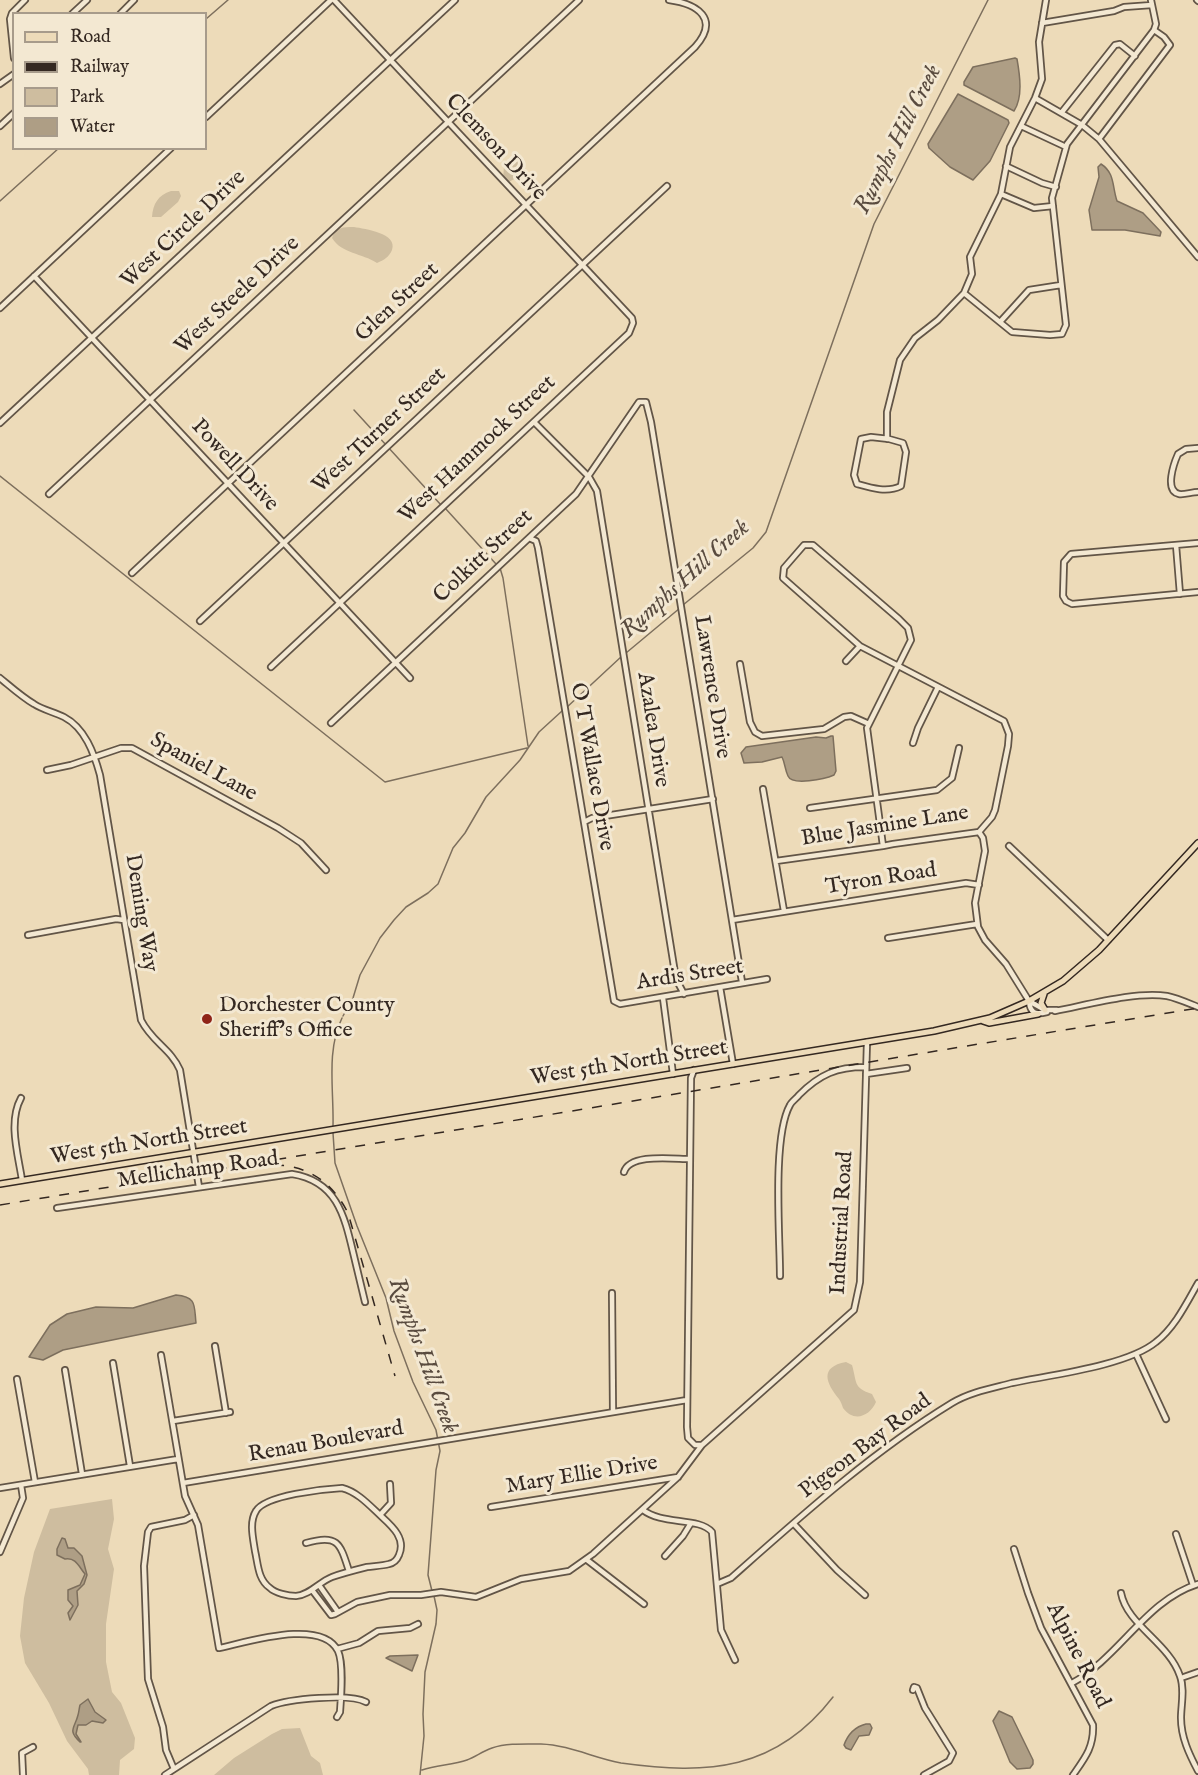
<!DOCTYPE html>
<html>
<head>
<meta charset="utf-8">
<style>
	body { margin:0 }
	#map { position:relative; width:1198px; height:1775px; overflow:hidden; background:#eddbb9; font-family:"IM FELL English",serif }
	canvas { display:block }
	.legend { position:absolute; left:12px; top:12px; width:195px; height:138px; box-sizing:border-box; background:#f3e8d2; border:2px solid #a79b8b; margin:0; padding:8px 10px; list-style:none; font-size:18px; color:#342821 }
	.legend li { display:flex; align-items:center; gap:12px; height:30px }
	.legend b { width:30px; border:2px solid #a79b8b }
</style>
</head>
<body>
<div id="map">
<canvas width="1198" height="1775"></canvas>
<ul class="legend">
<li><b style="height:8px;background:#eddbb9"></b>Road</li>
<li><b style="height:8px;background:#342821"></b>Railway</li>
<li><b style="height:16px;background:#cebd9f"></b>Park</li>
<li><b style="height:16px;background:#ae9e85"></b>Water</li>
</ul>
</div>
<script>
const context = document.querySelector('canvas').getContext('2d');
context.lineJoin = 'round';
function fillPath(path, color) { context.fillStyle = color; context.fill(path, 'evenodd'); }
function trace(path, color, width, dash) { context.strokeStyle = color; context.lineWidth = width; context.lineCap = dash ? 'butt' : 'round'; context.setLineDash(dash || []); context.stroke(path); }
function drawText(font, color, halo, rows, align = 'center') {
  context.font = font + ' "IM FELL English",serif'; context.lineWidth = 6; context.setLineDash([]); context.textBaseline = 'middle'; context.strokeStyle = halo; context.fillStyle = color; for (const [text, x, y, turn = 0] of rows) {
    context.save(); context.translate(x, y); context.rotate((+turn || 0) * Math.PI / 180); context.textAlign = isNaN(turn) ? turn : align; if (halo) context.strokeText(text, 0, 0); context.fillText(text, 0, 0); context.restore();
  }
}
const green = new Path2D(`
	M515 160 523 162V171L518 177 507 183 503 180 504 166 509 161Z
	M171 191H179L181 196 178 202 161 217H152C153 204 158 195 171 191Z
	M354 227C365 229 398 233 392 250 389 257 384 260 377 263 362 253 342 254 332 238 336 227 343 227 354 227Z
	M846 1362 852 1365C857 1382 853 1388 872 1394L876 1402C870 1416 854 1423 843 1408 842 1405 841 1402 839 1399 826 1383 819 1367 846 1362Z
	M112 1499 114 1519 108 1549 114 1569 106 1624V1662L112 1692 121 1703 135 1738 134 1749 120 1760 119 1775H89L88 1769 67 1741 49 1703 25 1663 20 1636 24 1598 34 1552 50 1509Z
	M300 1728 311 1756 320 1763 323 1775H214L234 1758 272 1734 282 1729Z`);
const water = new Path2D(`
	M1015 58 1017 59C1020 76 1023 97 1014 111L964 85V82L973 67Z
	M958 94 1008 120 1009 123 990 161 973 180 950 167 929 148 928 144Z
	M1101 164C1115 173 1112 186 1117 201L1143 213 1161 232 1160 236 1125 230H1092L1089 210 1099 177 1098 167Z
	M831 736H833L836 771 834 775C825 779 792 786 788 776 785 770 785 763 782 757L762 762 744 763 741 753 746 747 816 737 826 738Z
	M176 1295C197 1297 194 1305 196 1323L63 1350 43 1360 29 1357 50 1325 67 1314 96 1307 133 1308Z
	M62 1538 65 1539 68 1548H74L82 1556 87 1575 84 1584 77 1591 78 1605 70 1620 68 1613 73 1606 68 1600V1590L80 1585 85 1574C79 1567 76 1557 65 1559L57 1555V1549Z
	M418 1655 412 1671 386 1658 390 1656Z
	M88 1699 95 1712 106 1720 103 1723 92 1721 86 1725H78L76 1734 81 1742H80C67 1730 75 1728 78 1715 79 1712 79 1709 80 1705Z
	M999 1711 1012 1717 1033 1760V1764L1030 1768 1017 1769 1010 1762 993 1721Z
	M866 1724H870L872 1728 869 1735 859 1736 851 1750 846 1748 844 1745C848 1734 854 1727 866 1724Z`);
const stream = new Path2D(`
	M206 19 228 0
	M0 201 59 148
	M354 410 441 505
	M0 476 385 782 527 748
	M445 508 496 564
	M500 568 503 578 528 746
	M683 605 753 548 766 532 874 224 988 0
	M626 653 680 608
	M566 708 622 656
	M343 1016 353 998 360 975 380 938 394 920 406 907 428 893 438 884 453 848 465 833 486 797 520 760 539 732 562 711
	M333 1126C334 1090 326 1051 342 1018
	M333 1133 335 1163 357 1226 386 1298 394 1331 413 1382 436 1430 440 1451 436 1470 428 1575 432 1591
	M422 1770C437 1765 453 1765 467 1760 475 1757 483 1751 492 1748 507 1743 524 1744 541 1744 569 1745 594 1758 621 1763 708 1775 776 1771 833 1697
	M420 1775 424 1736 423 1714 425 1672 436 1624 437 1610 434 1596`);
const minor = new Path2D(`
	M1197 0 1198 1
	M72 14 87 0
	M120 14 134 0
	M1042 23 1114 11 1124 7 1152 5
	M14 58 10 19 12 13 25 0
	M0 84 14 74
	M1035 98 1082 125 1099 139 1198 257
	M1062 112 1115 45 1120 44 1135 56
	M206 117 331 0
	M0 126 14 113
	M1021 126 1066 147
	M1099 139 1170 45 1164 37 1154 30
	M1006 166 1042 183 1056 187
	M1001 194 1034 208 1053 206
	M34 276 410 678
	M964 293 1012 332 1050 335 1062 334 1066 325 1052 198 1067 144 1154 30 1156 24 1151 0
	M0 308 171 148
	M1000 322 1029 290 1061 285
	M534 422 589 477 597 491 676 979 684 994
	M0 423 455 0
	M871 437 889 439 903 443 906 452 901 486C887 493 871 488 857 484L854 475 861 439Z
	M887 439V412L900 360 915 338 938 320 964 293 972 274 970 257 1001 194 1010 147 1035 98 1042 79 1039 42 1046 0
	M1198 448 1186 449 1178 454C1174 463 1164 491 1179 494 1184 495 1192 492 1198 492
	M49 494 579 0
	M529 538 536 541 538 548 614 1001 620 1004 767 979
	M1198 543 1071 554 1064 562 1063 596 1066 601 1072 604 1198 592
	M1176 545 1180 594
	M132 573 695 47C720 19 698 4 669 0
	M200 621 667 186
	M846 661 860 646
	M740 664 750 722 755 732 762 736 824 729 844 717 851 716 869 724
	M271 667 629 333 633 323 632 318 334 0
	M0 678C11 687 22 697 34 704 43 710 54 712 64 717 85 728 94 753 100 775L141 1020C152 1042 171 1049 180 1070L199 1187
	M331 723 576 494 639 402H646L651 422 742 982
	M913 743 918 728 938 687
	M47 770 71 765 121 748H132L278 828 301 843 326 870
	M763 789 784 911
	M810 808 937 790 952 778 959 748
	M584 822 592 818 713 799
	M979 832 983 838 985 851 975 903 978 927 985 940 1006 964 1029 1001 1045 1010H1057
	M1009 846 1108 940
	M776 861 883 846 893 844 979 832 992 817 995 810 1008 746 1009 734 1004 721 860 646 783 578 784 568 804 545H813L899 619 908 628 911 640 867 728 883 846
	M732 920 966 883 979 885
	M28 935 116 919 124 920
	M888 938 977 924
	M720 987 733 1064
	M663 998 673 1074
	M1029 1001C1030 1013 1035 1015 1047 1012
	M1055 1011C1087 1005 1136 991 1167 996 1177 998 1188 1003 1198 1007
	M694 1070 691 1078 687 1427 688 1438 695 1445H702L854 1310 860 1282 867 1042
	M866 1074 907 1068
	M21 1098C8 1122 18 1154 22 1180
	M624 1172C630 1153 673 1159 690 1159
	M57 1208 292 1174C336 1181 344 1214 353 1252 357 1268 361 1285 365 1302
	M780 1276C780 1236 772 1137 790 1105 792 1101 797 1098 799 1095 820 1074 837 1067 865 1067
	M612 1293 613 1412
	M215 1346 226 1413
	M1136 1354 1166 1419
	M161 1355 185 1496 198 1525 219 1648C248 1642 322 1618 338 1651 344 1664 341 1697 340 1712L337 1717
	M113 1363 130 1466
	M65 1370 82 1474
	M17 1379 35 1482
	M173 1421 230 1412
	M183 1483 687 1400
	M0 1488 178 1459
	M342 1488C358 1492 370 1506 382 1517 393 1527 406 1539 399 1555 397 1560 394 1563 389 1564 382 1566 374 1566 367 1567 355 1570 343 1573 332 1577 319 1582 310 1595 296 1596 288 1596 275 1593 270 1588 258 1580 258 1564 255 1551 253 1538 249 1522 256 1511 265 1495 324 1489 342 1488Z
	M491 1507 678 1477
	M643 1510C662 1525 699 1517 712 1532L721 1630 735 1660
	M380 1515 391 1503 390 1484
	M794 1524 837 1570 865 1595
	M1176 1534 1193 1585
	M306 1543C338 1534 340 1543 349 1571
	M1014 1549 1028 1593 1041 1628 1093 1725C1094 1747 1085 1758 1073 1775
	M0 1552 23 1498 21 1485
	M665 1556 683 1536 691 1523
	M587 1560 644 1604
	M717 1584 731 1578C801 1516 872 1452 952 1403 970 1392 993 1388 1012 1383 1050 1375 1127 1366 1156 1342 1175 1327 1186 1304 1198 1283
	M319 1585 338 1612
	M312 1590 331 1615 335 1614 357 1602 390 1595H421L441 1592 476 1597 521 1579 569 1571 593 1554 678 1477 702 1445
	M1121 1593C1127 1625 1169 1643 1180 1676 1185 1689 1181 1705 1181 1718 1181 1737 1189 1754 1198 1771
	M337 1649 359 1643 378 1631 410 1628 418 1624
	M1181 1678 1198 1672
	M1072 1683C1119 1658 1146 1600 1198 1584
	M913 1690 914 1687 917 1688 925 1708 953 1753 949 1761 924 1775
	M174 1769 166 1750 163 1727 148 1679 144 1566 148 1532 151 1527 185 1520 194 1515
	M23 1775 22 1753 33 1747
	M165 1775 271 1706C288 1699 350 1693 366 1702`);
const major = new Path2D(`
	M1044 994 1041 1003 1045 1010
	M983 1021 989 1023 1038 1014
	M0 1184 934 1031 990 1018 1029 1001 1063 981 1099 950 1198 843`);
const rail = new Path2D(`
	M274 1165C308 1165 333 1183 348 1213L395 1376
	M0 1205 1198 1008`);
const markers = [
	[207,1019,6,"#8f2418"]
];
const streetNames = [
	["Clemson Drive",495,148,47],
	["West Circle Drive",184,230,-43],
	["West Steele Drive",238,296,-43],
	["Glen Street",398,303,-43],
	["West Turner Street",380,431,-43],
	["West Hammock Street",478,450,-43],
	["Powell Drive",234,466,47],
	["Colkitt Street",484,557,-43],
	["Lawrence Drive",711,687,81],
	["Azalea Drive",652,730,81],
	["O T Wallace Drive",591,767,80],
	["Spaniel Lane",203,768,29],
	["Blue Jasmine Lane",885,827,-9],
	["Tyron Road",881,880,-9],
	["Deming Way",140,913,81],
	["Ardis Street",690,976,-9],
	["West 5th North Street",629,1064,-9],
	["West 5th North Street",149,1143,-9],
	["Mellichamp Road",198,1171,-8],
	["Industrial Road",843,1223,-87],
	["Renau Boulevard",326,1443,-10],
	["Pigeon Bay Road",866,1447,-37],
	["Mary Ellie Drive",582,1476,-9],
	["Alpine Road",1077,1656,63]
];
const poiNames = [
	["Dorchester County",219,1006],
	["Sheriff's Office",219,1031]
];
const waterNames = [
	["Rumphs Hill Creek",899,140,-63],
	["Rumphs Hill Creek",686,580,-42],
	["Rumphs Hill Creek",422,1356,70]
];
fillPath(green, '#cebd9f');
fillPath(water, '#ae9e85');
trace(water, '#7d6f5d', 1.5);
trace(stream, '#7d6f5d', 1.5);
trace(minor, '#625547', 8);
trace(major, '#342821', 8);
trace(minor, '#f3e8d2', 4.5);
trace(major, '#eddbb9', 5);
trace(rail, '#342821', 1.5, [10, 10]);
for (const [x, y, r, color] of markers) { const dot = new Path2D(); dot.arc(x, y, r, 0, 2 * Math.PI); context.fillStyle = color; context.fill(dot); trace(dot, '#f3e8d2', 2); }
drawText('22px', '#342821', '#f3e8d2', streetNames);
drawText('22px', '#342821', '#f3e8d2', poiNames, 'left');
drawText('italic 24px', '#594b3f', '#f3e8d2', waterNames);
</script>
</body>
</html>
